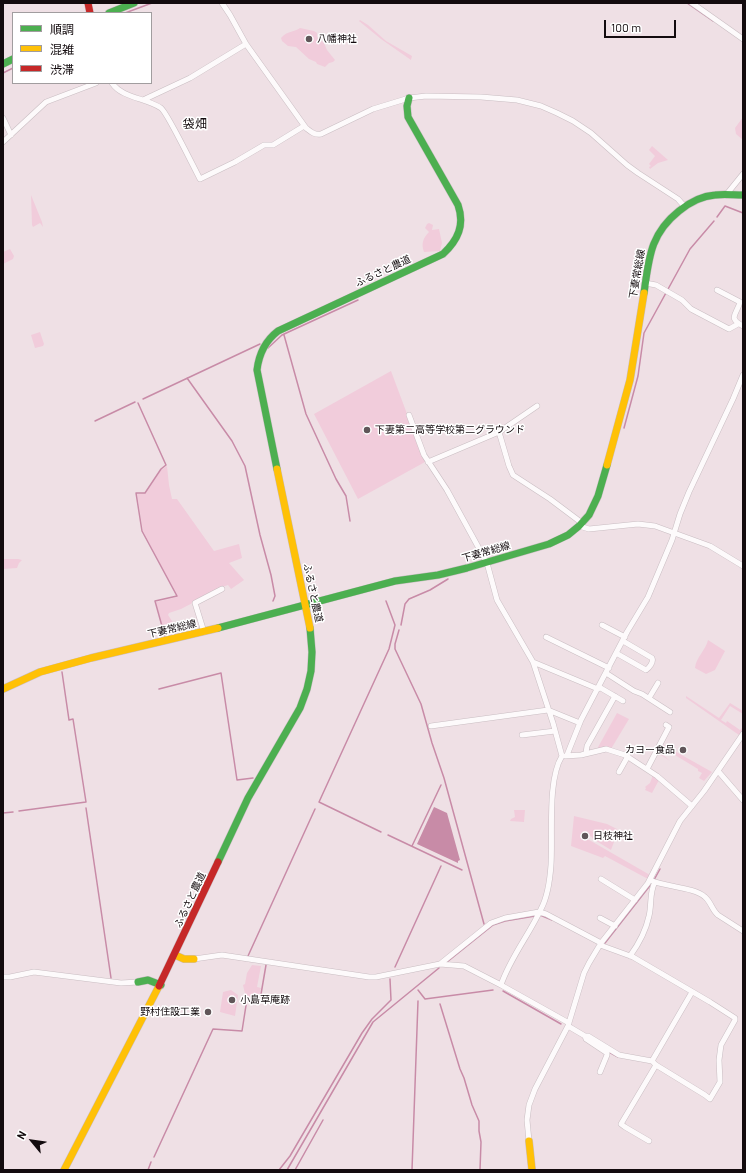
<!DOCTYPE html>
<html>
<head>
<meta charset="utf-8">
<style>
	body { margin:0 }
	#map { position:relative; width:746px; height:1173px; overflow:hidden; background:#efe0e5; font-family:Barlow,"Noto Sans JP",sans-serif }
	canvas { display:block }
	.frame { position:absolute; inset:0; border:4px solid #130b0e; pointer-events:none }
	.legend { position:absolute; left:12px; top:12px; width:140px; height:72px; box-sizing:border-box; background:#fff; border:1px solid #a19d9f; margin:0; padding:5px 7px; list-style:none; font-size:12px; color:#130b0e }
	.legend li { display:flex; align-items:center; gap:8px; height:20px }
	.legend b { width:20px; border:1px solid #a19d9f }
	.north { position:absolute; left:12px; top:1121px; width:40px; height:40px; -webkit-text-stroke:3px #fff; paint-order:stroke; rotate:299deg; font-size:11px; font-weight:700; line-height:16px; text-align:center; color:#130b0e }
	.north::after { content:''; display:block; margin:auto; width:14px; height:18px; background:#130b0e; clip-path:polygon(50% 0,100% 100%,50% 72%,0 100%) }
	.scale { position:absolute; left:604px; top:20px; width:72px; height:18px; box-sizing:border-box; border:2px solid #130b0e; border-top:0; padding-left:5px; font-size:12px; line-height:14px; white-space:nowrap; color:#130b0e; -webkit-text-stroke:3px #fff; paint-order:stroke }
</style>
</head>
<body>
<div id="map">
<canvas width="746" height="1173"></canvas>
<div class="frame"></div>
<ul class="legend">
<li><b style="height:5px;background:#4caf50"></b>順調</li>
<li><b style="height:5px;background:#ffc107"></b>混雑</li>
<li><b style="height:5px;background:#c62828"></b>渋滞</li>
</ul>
<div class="north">N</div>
<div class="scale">100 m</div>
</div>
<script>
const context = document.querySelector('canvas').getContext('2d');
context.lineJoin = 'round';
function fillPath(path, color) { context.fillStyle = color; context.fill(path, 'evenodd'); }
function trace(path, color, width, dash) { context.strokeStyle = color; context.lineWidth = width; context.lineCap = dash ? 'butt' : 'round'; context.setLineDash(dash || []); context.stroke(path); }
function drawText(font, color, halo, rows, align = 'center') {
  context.font = font + ' Barlow,"Noto Sans JP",sans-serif'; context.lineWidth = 3; context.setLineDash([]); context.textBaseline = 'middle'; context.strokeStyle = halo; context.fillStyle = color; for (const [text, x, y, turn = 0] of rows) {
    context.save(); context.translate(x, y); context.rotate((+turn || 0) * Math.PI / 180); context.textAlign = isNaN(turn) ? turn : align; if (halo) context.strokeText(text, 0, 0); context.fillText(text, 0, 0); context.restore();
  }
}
const green = new Path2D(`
	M360 20 368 25 386 41 412 56 411 60 381 39 359 21Z
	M300 28 314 31 317 33V37L324 43 327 50 335 60 333 62 329 63 325 67 317 64 316 62 309 59 296 47 288 46 282 41 281 38C288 30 293 33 300 28Z
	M743 117V140L736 134 735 128Z
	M652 146 668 160 658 163 650 169 649 167 651 166 649 164 655 156 649 150Z
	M31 195 42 222 43 227 40 223 33 227 32 225Z
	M429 223 433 225 432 230 439 229 442 243 440 251 424 252C421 244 423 238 429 232L425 228 427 224Z
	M10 249 14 256 13 259 3 264V252Z
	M40 332 44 344 43 346 35 348 31 335Z
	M391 371 425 462 358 499 314 414Z
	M167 466 169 485 172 499H177L214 551 239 544 242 558 229 563 244 580 231 589 228 585 225 586 181 609 169 613 168 615 174 624 177 634 165 636 156 602 177 597 143 531 137 494 146 493 161 470Z
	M3 559H18L22 560 19 563 17 568 3 569Z
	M708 640 725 651 715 670 706 674 695 668C696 657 706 650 708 640Z
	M686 696 719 718 730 703 743 711V714L730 706 721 720 726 723 727 721 740 730 742 728 743 723V731L739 735 686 698Z
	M617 713 629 719 611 749H597Z
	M662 744 712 772 704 781 699 778 702 773 698 771V769L665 749 662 754 670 761 658 753Z
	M653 775 659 780 652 793 645 790 646 788 645 787 650 783Z
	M514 810H525L524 822 510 821 511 819 515 817Z
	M574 816 607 824 617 829 612 841 614 842 611 850 593 839 591 836 589 837 586 834 584 837 650 875 648 879 605 856 603 858 571 846Z
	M252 965 261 966 257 987 261 988 258 999 246 998 243 985 245 984 247 973Z
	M231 990 238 995 235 1016 220 1012 223 992Z`);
const water = new Path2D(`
	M434 807 447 813 460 860 458 861V863L417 844Z`);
const stream = new Path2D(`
	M687 3 713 21
	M125 13 152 3
	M3 73 13 68
	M717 217 725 206 743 213
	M284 335 306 414 336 479 346 496 350 521
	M268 348 282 335 358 300
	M187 378 232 441 245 466 260 535 271 575 275 596 273 601
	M143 399 260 344
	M138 403 166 465 161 469 145 493H136L142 531 177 596 155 601 165 637
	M95 421 135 402
	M624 428 638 376 644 333 690 249 714 221
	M401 625 405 604 409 599 430 590 448 579
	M399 630 395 644V649L421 704 432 743 444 778 484 924
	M159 689 221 673 237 780 253 778
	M86 808 111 978
	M19 811 86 802 73 719 69 720 62 672
	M3 813 13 812
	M381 832 319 802 389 649 395 625 386 601
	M388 835 462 870
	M412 846 441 785
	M654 880 660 869
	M540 915 552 920
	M605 943 652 883
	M248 956 315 809
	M447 962 493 925 505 921 535 916
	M395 967 441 866
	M418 990 425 999 493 990
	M503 991 561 1024
	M440 1004 460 1069 464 1078 472 1105 479 1121V1131L481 1142 480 1170
	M609 1052 618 1057
	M154 1157 213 1029 242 1031 247 999 260 1000 266 965
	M148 1170 151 1162
	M279 1170 290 1156 362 1033 372 1019 391 1000 390 979
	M287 1170 373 1022 439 968
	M295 1170 323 1120
	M412 1170 418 1001`);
const street = new Path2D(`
	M222 3 230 15 246 44 306 128C311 132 314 135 321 134L373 109 409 98 426 96 481 97 517 100 541 106 557 113 573 121 591 133 627 165 638 173 678 199 684 206
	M692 3 743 39
	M112 83C122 98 146 98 161 108 167 112 194 168 200 179L235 162 264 145H273L304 126
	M143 100 190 78 246 44
	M3 118 11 135
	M3 142 46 102 96 83
	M726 195 743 174
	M645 283 656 285 682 300 691 309 729 329 738 324
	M717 290 740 302C737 314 727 318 743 326
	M409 415 424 455 447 490 487 563 497 600 533 662 553 723 562 756
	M499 432 537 406
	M428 462 499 432 509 466 513 475 550 499 582 523
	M579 526 589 529 638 524 655 526 710 546 743 566
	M602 625 625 637
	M204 632 195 603 222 589
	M546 637 609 668
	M616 653 646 670C649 668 654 662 652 658L623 641
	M533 662 598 689
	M606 673 634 691 642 694 670 712
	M599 687 623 701
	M649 698 658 683
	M431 726 548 710 580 723
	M522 735 555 731
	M586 753 587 746 615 696
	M567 755 581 720 627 632 648 597 672 540 680 514 689 492 733 399 743 375
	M565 756 581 755 606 749 625 755 657 776 692 806
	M647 769 669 727 666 725
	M718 771 743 800
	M619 772 628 756
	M601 879 635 900
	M650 880C665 887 694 887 705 897 711 902 712 910 718 915L743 931
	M600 918 615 926
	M600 945 633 957 710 1002 735 1018V1020L721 1045 719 1060 720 1082 710 1099 705 1095 656 1065 652 1061
	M630 956C638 945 646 930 649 916 652 904 649 893 655 882
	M194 959 222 955 369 977H376L440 964 464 966 501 985 569 1023
	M440 964 491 923 505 918 539 912 546 914 601 943
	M3 977H10L34 972 121 983 138 982
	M501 985C510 958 529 935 541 909 548 896 550 879 551 865 553 835 547 780 562 756
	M568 1026 585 1036H588L619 1055 652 1061 692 992
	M585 1036 586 1039 607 1053V1055L600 1072
	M529 1141 527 1120 529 1105 535 1089 568 1026 584 973 589 963 601 943 648 883 680 821 704 791 743 734
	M649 1141 625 1127 621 1124 656 1065`);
const fast = new Path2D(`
	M109 13 134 3
	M3 64 13 59
	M644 293C649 258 650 234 679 211 690 202 701 196 715 195 724 194 734 195 743 195
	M277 469 257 370C259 353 265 341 278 331L443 254C458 240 465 225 458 205L408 117 407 106 409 98
	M218 628 395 581 438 575 467 568 549 544 568 535 579 526 589 515 598 496 607 465
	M218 862 248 798 300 708 307 689 311 671 312 652 310 628
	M138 982 148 980 161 985`);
const slow = new Path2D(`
	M607 465 630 380 644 293
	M277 469 310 628
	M3 689 40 672 91 658 218 628
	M175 955 184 959H194
	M529 1141 532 1170
	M64 1170 159 986`);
const jam = new Path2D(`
	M88 3 90 13
	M159 986 218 862`);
const markers = [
	[309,39,4,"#605659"],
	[367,430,4,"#605659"],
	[683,750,4,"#605659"],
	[585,836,4,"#605659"],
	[232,1000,4,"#605659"],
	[208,1012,4,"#605659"]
];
const poiNames = [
	["八幡神社",317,39],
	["下妻第二高等学校第二グラウンド",375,430],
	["カヨー食品",675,750,"right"],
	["日枝神社",593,836],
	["小島草庵跡",240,1000],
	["野村住設工業",200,1012,"right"]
];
const streetNames = [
	["ふるさと農道",383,271,-25],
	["下妻常総線",637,274,-80],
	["下妻常総線",486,552,-16],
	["ふるさと農道",313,593,78],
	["下妻常総線",172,629,-13],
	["ふるさと農道",190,900,-65]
];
const quarterNames = [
	["袋畑",195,124]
];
fillPath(green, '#f1ccdb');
fillPath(water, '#c88ba7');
trace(stream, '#c88ba7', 1.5);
trace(street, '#c9bdc2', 6);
trace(fast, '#c9bdc2', 8);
trace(slow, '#c9bdc2', 8);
trace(jam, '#c9bdc2', 8);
trace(street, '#fdfafb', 5);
trace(fast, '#4caf50', 7);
trace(slow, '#ffc107', 7);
trace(jam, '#c62828', 7);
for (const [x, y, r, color] of markers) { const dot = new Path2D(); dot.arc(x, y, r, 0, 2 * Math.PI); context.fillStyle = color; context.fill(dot); trace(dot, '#fff', 1.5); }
drawText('10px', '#130b0e', '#fff', poiNames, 'left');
drawText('10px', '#130b0e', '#fff', streetNames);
drawText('12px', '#130b0e', '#fff', quarterNames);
</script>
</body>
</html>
